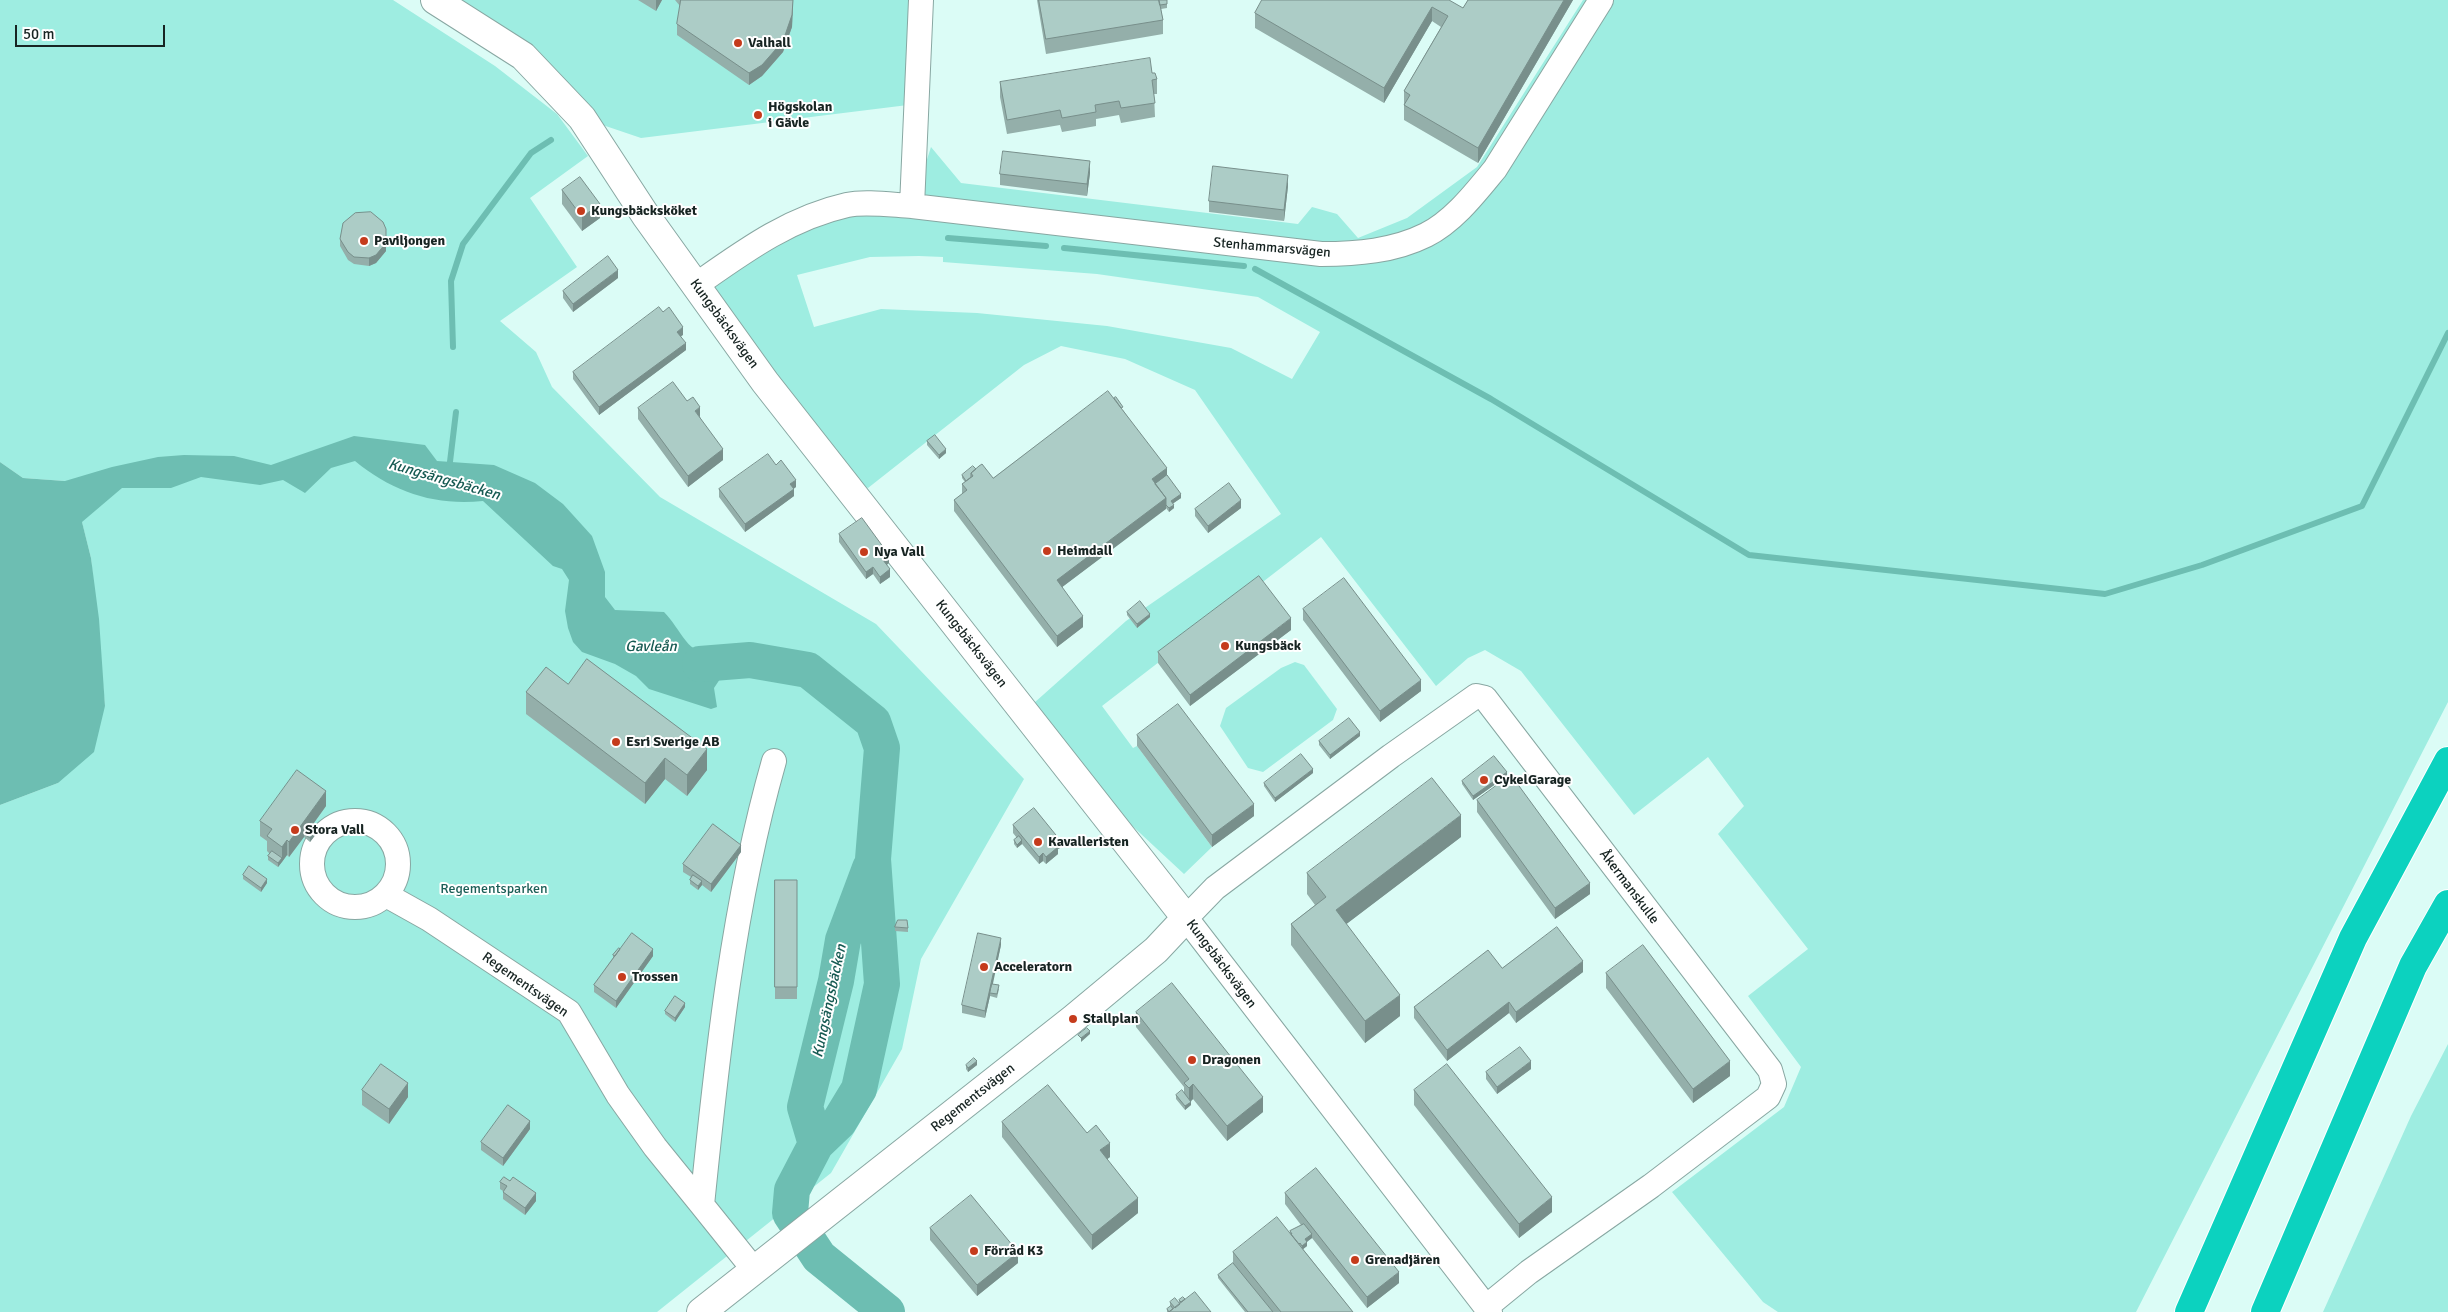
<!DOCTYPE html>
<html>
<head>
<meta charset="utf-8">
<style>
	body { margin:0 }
	#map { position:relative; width:2448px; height:1312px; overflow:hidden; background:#dbfcf6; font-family:Signika,sans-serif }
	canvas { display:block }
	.scale { position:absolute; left:15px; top:25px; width:150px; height:22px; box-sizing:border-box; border:2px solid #172422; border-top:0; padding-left:6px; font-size:15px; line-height:18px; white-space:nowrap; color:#172422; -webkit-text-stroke:4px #fff; paint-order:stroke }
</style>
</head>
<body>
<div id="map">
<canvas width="2448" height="1312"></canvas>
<div class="scale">50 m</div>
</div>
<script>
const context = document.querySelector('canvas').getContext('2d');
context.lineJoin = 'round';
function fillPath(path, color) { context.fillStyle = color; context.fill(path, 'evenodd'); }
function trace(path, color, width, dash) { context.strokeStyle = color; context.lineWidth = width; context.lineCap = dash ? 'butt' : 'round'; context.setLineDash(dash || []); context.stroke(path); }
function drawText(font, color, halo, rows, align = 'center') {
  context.font = font + ' Signika,sans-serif'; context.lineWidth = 4; context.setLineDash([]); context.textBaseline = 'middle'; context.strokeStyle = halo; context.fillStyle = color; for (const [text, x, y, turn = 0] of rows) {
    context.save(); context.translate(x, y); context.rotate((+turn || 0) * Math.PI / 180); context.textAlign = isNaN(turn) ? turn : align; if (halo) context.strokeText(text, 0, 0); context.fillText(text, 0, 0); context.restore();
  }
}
const green = new Path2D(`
	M0 0H393L495 66 557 114 588 156 530 198 577 267 500 321 536 352 552 387 660 497 876 624 1024 779 921 959 902 1049 831 1173 657 1312H0V805L58 783 105 706 91 558 75 495 65 481 23 478 0 462Z
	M435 0H921L916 104 641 138 582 118Z
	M1583 0H2448V702L2136 1312H1778L1763 1302 1672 1192 1784 1107 1801 1067 1748 996 1808 949 1718 834 1744 806 1708 757 1634 815 1521 671 1485 650 1468 658 1436 686 1321 537 1102 706 1133 748 1137 746 1212 847 1184 874 1112 807 1034 703 1126 621 1281 514 1195 390 1125 359 1061 346 1024 365 868 488 837 474 696 285 794 222 912 206 931 147 961 183 1298 224 1312 207 1337 214 1358 238 1407 218 1477 167ZM919 256 943 257V262L1097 274 1258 297 1320 332 1292 379 1231 348 1107 326 977 313 881 309 814 327 797 275 870 257Z
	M1295 662 1304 665 1337 709 1333 720 1263 772 1248 768 1220 726 1226 708 1281 668Z
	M2448 1044V1312H2323L2411 1116Z`);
const water = new Path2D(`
	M354 436 425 445 437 461 494 465 535 483 563 504 592 536 605 572V597L615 610 664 612C673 621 678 631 686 641 701 662 731 649 752 645L750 668 720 679 714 688 717 707 711 709 649 689 636 676 615 664 582 652 573 642 568 628 565 611 569 580 562 569 553 566 483 501C434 506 393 492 355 461L331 468 305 493 283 480 260 485 201 477 171 488H122L82 522 91 558 99 619 105 706 94 752 58 783 0 805V462L23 478 65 481 112 467 158 457 184 455 234 456 271 465Z`);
const stream = new Path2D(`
	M948 238 1046 246
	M1064 248 1244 266
	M1255 269 1491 399 1749 555 2105 594 2202 565 2362 506 2448 333
	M453 347 451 281 463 244 531 153 551 140
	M449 470 456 412`);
const river = new Path2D(`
	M700 664 750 660 808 670 873 722 882 748 873 859 882 984 859 1089 839 1122 816 1144 792 1190 790 1213 819 1257 887 1312
	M816 1144 805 1107 836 981 843 940 870 868`);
const minor = new Path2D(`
	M912 206 921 0
	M696 285C743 252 789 218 847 205 865 201 893 205 912 206L1321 254C1357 254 1394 251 1426 235 1454 221 1476 192 1495 169L1601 0
	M312 864a43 43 0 1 1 86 0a43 43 0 1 1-86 0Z
	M386 895 429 919 569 1012 618 1095 655 1147 702 1205
	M755 1271 702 1205C717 1057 733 905 774 761
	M1486 1307 1529 1272 1651 1186 1768 1097 1774 1084 1770 1070 1485 698 1476 696 1391 756 1215 888 1186 918 1486 1307 1490 1312`);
const tertiary = new Path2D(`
	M435 0 523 56 582 118 646 216 765 382 1186 918 1156 950 1073 1019 701 1312`);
const motorway = new Path2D(`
	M2189 1312 2353 938 2448 761
	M2265 1312 2413 966 2448 904`);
const wall = new Path2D(`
	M638 0H662L656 11Z
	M675 0H793L792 27 783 52 762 76 749 85 677 35V24L680 6Z
	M1037 0H1167V8L1161 9 1163 20V34L1046 54Z
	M1262 0 1463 8 1468 0H1573L1478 163 1404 120V91L1441 27 1432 21 1384 103 1255 28V13Z
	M1152 73 1157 79V94H1154L1155 117 1121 123 1119 115 1096 119V126L1062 132 1060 125 1007 134 1000 97V82Z
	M1090 173 1087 196 1000 185V174Z
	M1288 186 1284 221 1209 212V201Z
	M562 190 600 218 582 231 562 204Z
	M340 239 386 251 376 263 369 266 354 264 348 260 340 246Z
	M618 278 573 312 563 298V291Z
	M683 335 681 336 686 350 599 415 573 379V372Z
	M638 408 700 417 723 460 688 487 638 419Z
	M1123 410 1167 475 1181 498 1173 503 1174 508 1169 512 1166 508 1062 587 1083 627 1057 647 954 511V500L962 494V484L965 482 962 478V475L976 469 993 478Z
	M927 441 946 453 939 459 927 445Z
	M776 465 796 487 793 489 794 496 745 532 719 497V489Z
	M1241 508 1208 533 1195 516V509Z
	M839 534 889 563 887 565 890 577 880 584 873 574 866 579 839 542Z
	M1303 609 1421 691 1380 722 1303 620Z
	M1127 612 1150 617 1137 628 1127 615Z
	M1291 630 1190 706 1158 663V652Z
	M568 684 707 770 687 796 665 779 645 804 526 714V692Z
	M1137 735 1254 816 1212 847 1137 746Z
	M1360 736 1330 759 1319 745V741Z
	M1313 773 1275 802 1264 786V783Z
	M1507 776 1473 800 1462 784V781Z
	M1477 800 1590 894 1555 919 1477 812Z
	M326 806 314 823 319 830 310 842 304 837 289 857 287 855 278 867 268 860V856L270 854 267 851V841L260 836V821Z
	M1013 825 1060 848 1058 849V854L1046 864 1043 861 1039 864 1022 844 1017 848 1014 844V840L1017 838 1013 833Z
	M1461 837 1346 924 1400 1016 1365 1043 1291 945V924L1315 905 1307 894V873Z
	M741 852 711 892 702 885 698 890 690 884V880L691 877 683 872V864Z
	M243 875 267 883 261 892 243 879Z
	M775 880H797V999H775Z
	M895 927 908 928V932L895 931Z
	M1001 945 992 984 999 989 997 998 990 996 985 1018 962 1013V1005Z
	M620 949 653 956 616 1008 594 992V985L613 958V955Z
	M1502 968 1583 972 1516 1023 1509 1013 1447 1061 1414 1018V1007Z
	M1606 973 1730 1076 1693 1103 1606 988Z
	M685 1007 675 1022 665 1014V1011Z
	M1136 1012 1263 1112 1227 1141 1193 1099 1191 1101V1105L1185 1110 1176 1099V1095L1184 1092V1087L1136 1027Z
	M966 1065H977L968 1072 966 1069Z
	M1531 1069 1497 1094 1486 1079V1072Z
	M362 1090 408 1097 389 1124 362 1105Z
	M1414 1090 1552 1212 1519 1238 1414 1105Z
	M1002 1122 1087 1133 1110 1157 1107 1159 1138 1213 1092 1250 1002 1137Z
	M530 1129 503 1166 481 1150V1142Z
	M510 1181 536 1201 525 1215 503 1199V1191L500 1189V1182Z
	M1285 1193 1399 1283 1367 1308 1312 1238 1307 1242V1246L1303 1249 1353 1312H1245L1218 1278V1275L1233 1263V1252L1290 1233V1231L1301 1225 1285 1204Z
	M930 1228 1018 1263 977 1296 930 1240Z
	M1185 1299 1211 1312H1167V1309L1171 1307 1170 1306V1302L1179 1303V1300Z`);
const shadedWall = new Path2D(`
	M656 0H662L656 11Z
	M793 0V6L792 27 783 52 762 76 749 85V73Z
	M1564 0H1573L1478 163V148Z
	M1432 7V21L1384 103V88Z
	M1090 161V173L1087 196V184Z
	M1288 175V186L1284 221V210Z
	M600 204V218L582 231V217Z
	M386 229V251L376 263 369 266V258Z
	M618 270V278L573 312V304Z
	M683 327V335L677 339V332Z
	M686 343V350L599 415V407Z
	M700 407V418L695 411Z
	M723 449V460L688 487V476Z
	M946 449V453L939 459V455Z
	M1167 468V479L1154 489 1152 479Z
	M796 480V487L790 491V484Z
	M794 489V496L745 532V524Z
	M1181 494V498L1171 505V501Z
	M1166 498V509L1057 591V580Z
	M1241 500V508L1208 533V526Z
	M1174 505V508L1169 512V508Z
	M889 555V563L883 567V560Z
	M873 567V574L866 579V572Z
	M890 569V577L880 584V577Z
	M1150 614V617L1137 628V624Z
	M1083 616V627L1057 647V636Z
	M1291 618V630L1190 706V695Z
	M1421 680V691L1380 722V711Z
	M1360 732V736L1330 759V755Z
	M707 749V770L687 796V775Z
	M665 758V779L645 804V783Z
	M1313 769V773L1275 802V798Z
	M1507 772V776L1473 800V796Z
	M326 791V806L305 835 304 834V837L289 857V842Z
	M1254 804V816L1212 847V835Z
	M1461 815V837L1336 932V910Z
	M319 827V830L310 842V838Z
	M287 840V855L282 862V847Z
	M1022 840V844L1017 848V845Z
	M1060 840V848L1058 849V854L1046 864V857L1055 843Z
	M741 845V852L711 892V884Z
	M1043 853V861L1039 864V857Z
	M282 858V862L278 867V863Z
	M267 879V883L261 892V888Z
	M702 881V885L698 890V886Z
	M1590 883V894L1555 919V908Z
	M1001 938V945L991 993H990V996L985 1018V1011Z
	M653 949V956L616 1008V1001Z
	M1583 961V972L1516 1023V1012Z
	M1400 995V1016L1365 1043V1021Z
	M1509 1002V1013L1447 1061V1050Z
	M685 1003V1007L675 1022V1018Z
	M1090 1031V1034L1081 1042V1038Z
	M977 1061V1065L968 1072V1068Z
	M1531 1061V1069L1497 1094V1087Z
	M1730 1061V1076L1693 1103V1089Z
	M408 1083V1097L389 1124V1109Z
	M1193 1084V1099L1189 1103V1088Z
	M1263 1097V1112L1227 1141V1126Z
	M1191 1102V1105L1185 1110V1106Z
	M530 1121V1129L503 1166V1158Z
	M1110 1143V1157L1100 1165V1150Z
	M536 1193V1201L525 1215V1208Z
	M1552 1197V1212L1519 1238V1224Z
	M1138 1198V1213L1092 1250V1235Z
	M1312 1234V1238L1305 1243V1239Z
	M1307 1242V1246L1302 1250V1246Z
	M1018 1252V1263L977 1296V1285Z
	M1399 1272V1283L1367 1308V1297Z`);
const building = new Path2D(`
	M681 0H793L792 15 783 41 762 65 749 73 677 24Z
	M1039 0H1159L1163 20 1046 39Z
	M1159 0H1167V4L1160 5Z
	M1262 0H1449L1463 8 1468 0H1564L1478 148 1404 105 1410 95 1404 91 1448 16 1432 7 1384 88 1255 13Z
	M1150 58 1152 73H1155L1157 79 1152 80 1155 103 1121 108 1119 101 1095 105 1096 112 1062 118 1060 110 1007 120 1000 82Z
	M1003 151 1090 161 1087 184 1000 174Z
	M1213 166 1288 175 1284 210 1209 201Z
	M580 177 600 204 582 217 562 190Z
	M371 212 383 222 386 229V243L376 255 369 258 354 257 348 252 340 239 343 223 355 213Z
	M608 256 618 270 573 304 563 291Z
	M659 307 663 312 669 307 683 327 677 332 686 343 599 407 573 372Z
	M673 382 687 401 693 397 700 407 695 411 723 449 688 476 638 408Z
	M1108 391 1167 468 1152 479 1166 498 1057 580 1083 616 1057 636 954 500 967 490 962 484 973 476 971 473 979 466 982 464 993 478Z
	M1116 397 1123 407 1121 408 1114 398Z
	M935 435 946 449 939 455 927 441Z
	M768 454 776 465 781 460 796 480 790 484 794 489 745 524 719 489Z
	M973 466 976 469 971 473V477L966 481 962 475Z
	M1167 475 1181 494 1171 501 1174 505 1169 508 1166 505V498L1155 484Z
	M1229 483 1241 500 1208 526 1195 509Z
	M862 518 889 555 883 560 890 569 880 577 873 567 866 572 839 534Z
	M1259 576 1291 618 1190 695 1158 652Z
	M1344 578 1421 680 1380 711 1303 609Z
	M1140 601 1150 614 1137 624 1127 612Z
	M587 659 707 749 687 775 665 758 645 783 526 692 546 667 568 684Z
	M1178 704 1254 804 1212 835 1137 735Z
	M1349 718 1360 732 1330 755 1319 741Z
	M1301 754 1313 769 1275 798 1264 783Z
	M1494 756 1507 772 1473 796 1462 781Z
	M297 770 326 791 289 842 287 840 282 847 267 836 272 829 260 821Z
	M1511 775 1590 883 1555 908 1477 800Z
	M1432 778 1461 815 1336 910 1400 995 1365 1021 1291 924 1326 897 1307 873Z
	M1034 808 1060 840 1055 843 1058 847 1046 857 1043 853 1039 857 1013 825Z
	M312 822 319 827 310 838 304 834Z
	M713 824 741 845 711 884 683 864Z
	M1019 836 1022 840 1017 845 1014 840Z
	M272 851 282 858 278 863 268 856Z
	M249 866 267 879 261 888 243 875Z
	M693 875 702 881 698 886 690 880Z
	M775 880H797V987H775Z
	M898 920H907L908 928 895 927Z
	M1557 927 1583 961 1516 1012 1509 1002 1447 1050 1414 1007 1488 950 1502 968Z
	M632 933 653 949 616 1001 594 985Z
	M978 933 1001 938 985 1011 962 1005Z
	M1643 945 1730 1061 1693 1089 1606 973Z
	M619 948 620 949 615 956 613 955Z
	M1172 983 1263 1097 1227 1126 1193 1084 1189 1088 1184 1083 1189 1079 1136 1012Z
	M992 984 999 985 997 994 990 993Z
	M675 996 685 1003 675 1018 665 1011Z
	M1087 1028 1090 1031 1081 1038 1078 1035Z
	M1520 1047 1531 1061 1497 1087 1486 1072Z
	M974 1058 977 1061 968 1068 966 1065Z
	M381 1064 408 1083 389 1109 362 1090Z
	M1447 1064 1552 1197 1519 1224 1414 1090Z
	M1048 1085 1087 1133 1096 1125 1110 1143 1100 1150 1138 1198 1092 1235 1002 1122Z
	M1182 1090 1191 1102 1185 1106 1176 1095Z
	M508 1105 530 1121 503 1158 481 1142Z
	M1316 1168 1399 1272 1367 1297 1285 1193Z
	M504 1177 510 1181 513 1177 536 1193 525 1208 503 1192 507 1186 500 1182Z
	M971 1195 1018 1252 977 1285 930 1228Z
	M1277 1217 1353 1312H1281L1233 1252Z
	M1304 1224 1312 1234 1305 1239 1307 1242 1302 1246 1300 1243 1299 1244 1291 1234H1292L1290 1231Z
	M1233 1263 1273 1312H1248L1218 1275Z
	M1195 1292 1211 1312H1169Z
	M1183 1297 1185 1299 1181 1302 1179 1300Z
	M1175 1298 1180 1304 1175 1308 1170 1302Z
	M1171 1306 1173 1309 1169 1312 1167 1309Z`);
const markers = [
	[738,43,5,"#c53b1c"],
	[758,115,5,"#c53b1c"],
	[581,211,5,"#c53b1c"],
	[364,241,5,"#c53b1c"],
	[1047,551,5,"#c53b1c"],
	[864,552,5,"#c53b1c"],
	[1225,646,5,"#c53b1c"],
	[616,742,5,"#c53b1c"],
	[1484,780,5,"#c53b1c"],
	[295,830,5,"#c53b1c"],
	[1038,842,5,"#c53b1c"],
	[984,967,5,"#c53b1c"],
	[622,977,5,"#c53b1c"],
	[1073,1019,5,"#c53b1c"],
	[1192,1060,5,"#c53b1c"],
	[974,1251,5,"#c53b1c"],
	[1355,1260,5,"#c53b1c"]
];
const poiNames = [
	["Valhall",748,43],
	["Högskolan",768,107],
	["i Gävle",768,123],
	["Kungsbäcksköket",591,211],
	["Paviljongen",374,241],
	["Heimdall",1057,551],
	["Nya Vall",874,552],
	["Kungsbäck",1235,646],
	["Esri Sverige AB",626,742],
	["CykelGarage",1494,780],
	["Stora Vall",305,830],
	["Kavalleristen",1048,842],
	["Acceleratorn",994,967],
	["Trossen",632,977],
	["Stallplan",1083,1019],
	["Dragonen",1202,1060],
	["Förråd K3",984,1251],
	["Grenadjären",1365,1260]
];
const streetNames = [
	["Stenhammarsvägen",1272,248,5],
	["Kungsbäcksvägen",724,324,54],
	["Kungsbäcksvägen",971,644,52],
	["Åkermanskulle",1629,887,53],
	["Kungsbäcksvägen",1221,964,53],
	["Regementsvägen",525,985,35],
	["Regementsvägen",973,1098,-38]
];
const parkNames = [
	["Regementsparken",494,889]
];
const waterNames = [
	["Kungsängsbäcken",444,480,16],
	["Gavleån",651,647],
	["Kungsängsbäcken",830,1001,-78]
];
fillPath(green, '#9eede1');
fillPath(water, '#6dbeb2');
trace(stream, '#6dbeb2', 6);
trace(river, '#6dbeb2', 36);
trace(minor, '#88a7a2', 26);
trace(tertiary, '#88a7a2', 30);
trace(motorway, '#fff', 30);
trace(minor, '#fff', 24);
trace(tertiary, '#fff', 28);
trace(motorway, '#0cd2bf', 28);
fillPath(wall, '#94afaa');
fillPath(shadedWall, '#788f8b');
fillPath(building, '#acccc6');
trace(building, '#788f8b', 1);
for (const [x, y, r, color] of markers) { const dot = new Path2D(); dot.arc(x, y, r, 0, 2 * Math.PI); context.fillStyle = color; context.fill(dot); trace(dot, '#fff', 2); }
drawText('bold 14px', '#172422', '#fff', poiNames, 'left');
drawText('14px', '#172422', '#fff', streetNames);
drawText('14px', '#1b5f57', '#fff', parkNames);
drawText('italic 15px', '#165a52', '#fff', waterNames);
</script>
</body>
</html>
